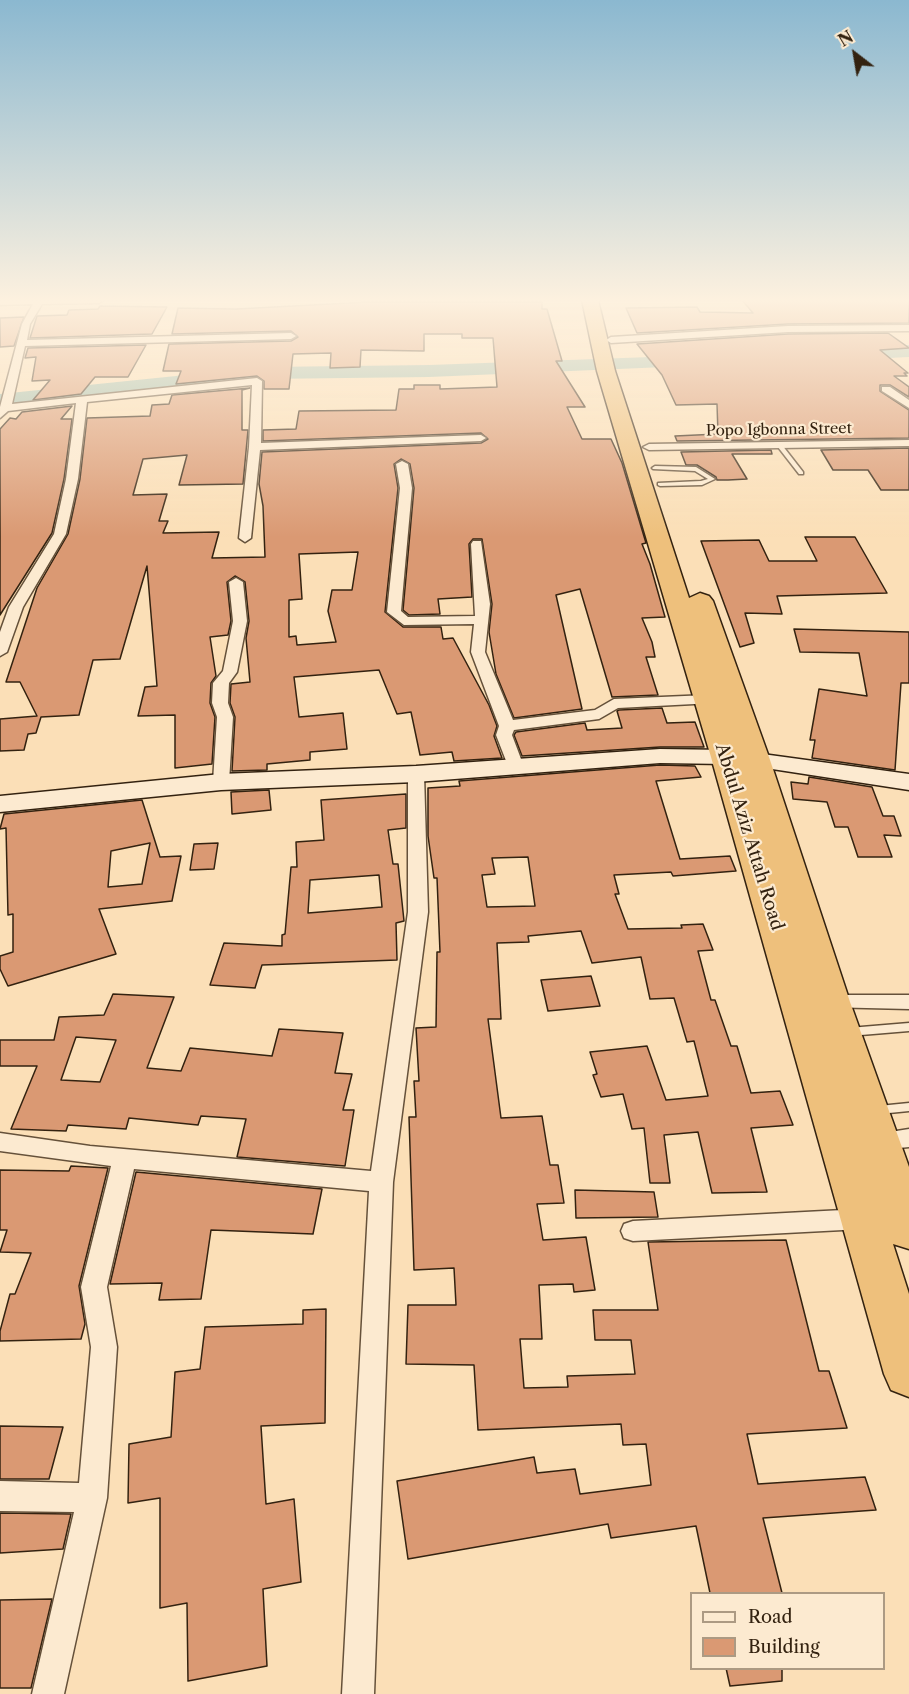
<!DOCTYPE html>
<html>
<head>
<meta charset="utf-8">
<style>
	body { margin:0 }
	#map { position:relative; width:909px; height:1694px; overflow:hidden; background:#fbdfb7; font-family:"Libre Caslon Text",serif }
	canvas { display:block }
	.legend { position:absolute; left:690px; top:1592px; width:195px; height:78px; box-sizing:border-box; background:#fcead0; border:2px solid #ac9a83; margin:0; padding:8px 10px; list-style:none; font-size:18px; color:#332210 }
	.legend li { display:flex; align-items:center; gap:12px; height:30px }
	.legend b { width:30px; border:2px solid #ac9a83 }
	.north { position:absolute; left:825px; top:24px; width:60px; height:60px; -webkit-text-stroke:4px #fcead0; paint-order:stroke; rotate:329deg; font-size:16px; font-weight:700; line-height:24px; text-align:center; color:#332210 }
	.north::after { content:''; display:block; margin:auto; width:21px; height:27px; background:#332210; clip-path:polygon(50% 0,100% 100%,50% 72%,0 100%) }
</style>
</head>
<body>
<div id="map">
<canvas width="909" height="1694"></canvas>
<ul class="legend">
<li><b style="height:8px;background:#fcead0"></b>Road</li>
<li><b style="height:16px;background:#da9973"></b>Building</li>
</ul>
<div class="north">N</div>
</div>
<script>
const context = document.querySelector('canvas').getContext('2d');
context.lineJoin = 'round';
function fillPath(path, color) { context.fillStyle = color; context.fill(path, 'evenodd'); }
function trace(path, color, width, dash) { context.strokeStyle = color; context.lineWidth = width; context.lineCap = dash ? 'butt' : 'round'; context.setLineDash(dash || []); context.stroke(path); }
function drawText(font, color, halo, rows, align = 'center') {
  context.font = font + ' "Libre Caslon Text",serif'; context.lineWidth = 4.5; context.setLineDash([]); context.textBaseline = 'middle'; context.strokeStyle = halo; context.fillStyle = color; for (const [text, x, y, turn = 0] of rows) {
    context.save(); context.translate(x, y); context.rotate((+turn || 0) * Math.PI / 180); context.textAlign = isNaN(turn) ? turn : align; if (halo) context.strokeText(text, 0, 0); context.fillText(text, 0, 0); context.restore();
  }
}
const river = new Path2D(`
	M909 345V357L831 361 824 359 821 355 824 351 831 349Z
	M706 355 713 357 716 361 713 365 429 377 264 379 0 408V394L264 367 429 365Z`);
const building = new Path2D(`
	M742 300H909V323L788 324 637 333 626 308 697 307 700 312 753 313Z
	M368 302H542V309H547L562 361H556L585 407H567L582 439H611L622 463 646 543 642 544 650 564 665 617 642 618 652 642 655 657H646L658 695 612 697 580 589 556 595 582 709 514 718 496 674 489 632 492 604 482 539H473L469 544 472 597 438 599 440 614 409 615 403 610 414 488 410 464 401 459 394 464 398 488 385 612 403 627H441L443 639 453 638 489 705 497 726 494 736 502 758 454 761 452 752 420 755 411 712 397 714 379 670 294 677 299 717 343 713 347 749 310 752V760L267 764V770L232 771 235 717 230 703 231 684 250 682 246 638 249 621 245 582 235 576 227 582 231 621 228 635 210 637 216 676 211 683 210 703 215 717 212 764 175 768V715L138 716 145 687 157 686 147 566 120 659 93 660 79 715 41 717 36 733 28 734 24 750 0 751V719L37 716 20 682H6L37 588 68 534 80 479 87 418 150 416 152 405 169 404 172 395 250 388 242 390V430H248L243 484 179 485 187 455 143 459 133 495 167 494 159 521H168L163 533 219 532 212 558 265 557 263 506 259 484 262 452 481 443 488 439 481 433 263 441V430L296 429 299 411 396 410 399 389H414V385H440V389L497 387 493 338H462V334H424V351L361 350 360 367 330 368 331 353 293 354 289 389H264V381L257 376 176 384 181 371H163L169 344 291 341 298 337 291 331 172 334 178 308 236 309ZM358 552 352 590H332L328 611 336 642 297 645 296 636 289 637V600L302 599 299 554Z
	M100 306 167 307 152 334 30 338 37 316 67 315 69 310 98 309Z
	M24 317 14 346 0 347V318Z
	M888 333 909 348 880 350 908 373H904L907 376H894L909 387V397L890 385H880V391L909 410V438L677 441 675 436 718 434 717 404 676 405 662 375 637 344 788 334Z
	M146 345 128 377H95L81 394 33 400 50 380 32 381 36 357 25 358 28 348Z
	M72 406 61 419H72L64 479 52 533 0 615V429L10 418 16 419 22 412Z
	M909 448V490H881L868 470H833L821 450Z
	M771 450 772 454H732L747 479 728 480H717L716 477 697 465H686L681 452Z
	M805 537H855L887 593 777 596 782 614 745 613 754 643 740 647 701 541 759 540 769 561H817Z
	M794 629 909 632V683H901L895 770 812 758 815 740H810L819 689 867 696 859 653 800 652Z
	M662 708 667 723 695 722 704 747H660L522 756 514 735 516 732 585 723 587 730 622 728 617 711 619 710Z
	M660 765 695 766 701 777 656 781 680 859 730 856 736 871 673 876 671 872 614 875 619 894H615L628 929 682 928 681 925 703 924 713 950 698 951 711 1000H715L731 1046H737L751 1093 780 1091 793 1125 751 1128 767 1192 712 1193 698 1132 664 1135 670 1183H650L644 1128 632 1129 623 1094 601 1097 593 1075 597 1074 590 1052 647 1046 666 1100 708 1096 694 1041 687 1042 674 998 650 999 641 957 592 963 581 931 528 936 529 942 497 943 501 1019H488L501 1118 542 1116 550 1165H558L564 1203 537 1204 543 1240 586 1237 595 1290 574 1292 573 1284 539 1285 542 1339H520L524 1388 568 1387 567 1376 635 1374 631 1340H595L593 1310H658L648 1242 786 1240 819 1371H829L847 1428 747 1434 758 1484 865 1477 876 1510 763 1518 782 1593H710L696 1526 611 1538 608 1524 408 1559 397 1481 534 1457 537 1473 575 1469 580 1494 651 1485 646 1444 623 1445 621 1424 478 1430 474 1365 406 1364 408 1305H456L454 1268 414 1270 409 1117H416L414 1081H419L416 1028 436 1027 437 952H440L437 878H434L428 836V788L460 786 459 781ZM528 857 535 906 487 907 482 875 495 874 492 858Z
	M809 777 872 787 883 816H894L901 836 884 835 892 857H858L848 827H835L827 802 793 799 791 782 808 784Z
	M269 790 271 810 232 814 231 792Z
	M406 794V828L388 830 393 864H398L404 921 396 923 397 960 262 965 255 988 210 985 224 943 282 946V935L285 934 291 867H297L296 842 324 840 321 800ZM379 875 382 907 308 913 310 880Z
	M142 800 160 857 181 856 172 901 99 909 116 954 8 986 0 969V956L13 952V914L8 915 6 828 0 829 4 814ZM150 843 142 884 108 887 111 851Z
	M218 843 214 869 190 870 194 844Z
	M591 976 600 1006 548 1011 541 980Z
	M113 994 174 997 147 1068 181 1071 190 1048 272 1056 279 1029 343 1033 335 1073 352 1074 343 1110H354L345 1166 237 1157 246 1119 201 1116 198 1125 129 1118 126 1129 68 1125 66 1131 11 1129 37 1066H0V1040H54L59 1017 104 1015ZM76 1037 116 1040 100 1082 61 1080Z
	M71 1166 108 1168 79 1286 85 1324 81 1339 0 1341V1331L10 1294H15L31 1253 0 1252 7 1230H0V1170L69 1171Z
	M136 1172 322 1189 313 1234 211 1230 201 1299 159 1300 162 1283 110 1284Z
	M575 1190 654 1192 658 1217 576 1218Z
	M326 1309 325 1423 261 1426 266 1504 294 1499 301 1582 263 1589 267 1666 188 1681 187 1603 160 1608V1498L128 1503 129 1444 171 1437 175 1372 200 1369 205 1327 303 1324V1310Z
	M0 1426 63 1427 49 1479H0Z
	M0 1513 71 1514 63 1549 0 1553Z
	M52 1599 31 1688H0V1600Z
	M726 1668H782V1681L730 1686Z`);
const lane = new Path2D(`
	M778 445H782L803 472V474H799L778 447Z
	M655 466 696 467 715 479 702 485 660 486 658 485V483L701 481 708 479 695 471 653 469 652 468Z
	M909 1023V1031L849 1036 845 1035 844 1032 845 1029 849 1028Z
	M909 1103V1111L879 1114 875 1113 873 1110 875 1107 879 1106Z`);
const street = new Path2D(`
	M0 300H103L99 303 42 304 30 324 27 340 291 333 296 336 291 339 25 346 12 404 257 378 262 381 261 443 481 435 486 438 481 441 260 450 251 538 245 542 239 538 249 447 252 385 87 402 78 479 66 534 23 607 7 652 0 656V632L9 607 54 534 66 479 76 403 8 411 0 418V407L22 324 33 304 0 305Z
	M909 325V331L788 332 611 343 606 340 611 337 788 326Z
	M882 387H890L909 400V408L882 391Z
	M909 440V446L649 450 643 447 649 444Z
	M402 461 408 464 412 488 401 611 408 617 475 616 471 544 473 541H481L490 604 485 652 513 720 595 710 614 699 708 695 716 700 713 703 618 708 599 719 514 730 512 735 524 767 522 771H510L496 735 499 726 471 652 474 624 404 625 387 612 400 488 396 464Z
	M236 578 243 582 247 621 237 672 229 683 228 703 233 717 229 782 221 787 213 782 217 717 212 703 213 683 223 671 233 621 229 582Z
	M416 769 424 774 428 912 393 1182 374 1694H342L369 1191 134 1169 107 1287 117 1347 107 1498 64 1694H32L74 1512 0 1511V1481L79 1483 91 1347 81 1287 111 1166 0 1151V1133L90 1146 371 1171 408 912V774Z
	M831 995H909V1009L824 1007 821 1002 824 997Z
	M909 1129V1147L879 1150 871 1147 867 1141 871 1135Z
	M862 1209 871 1212 874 1219 871 1226 862 1229 633 1241 624 1238 621 1231 624 1224 633 1221Z`);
const secondary = new Path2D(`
	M660 749 726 750 735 752 738 757 735 762 726 764 660 763 416 782 221 790 0 812V796L221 774 416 766Z
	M755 753 909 774V790L746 765 743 760 746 755Z`);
const highway = new Path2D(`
	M582 300H598L615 371 689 598 700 593 709 596 713 601 770 760 850 1002 909 1167V1249L893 1244 909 1294V1397L891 1390 884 1374 711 757 597 371Z`);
const farStreetnames = [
	["Popo Igbonna Street",779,430,-1]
];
const streetNames = [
	["Abdul Aziz Attah Road",749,837,73]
];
fillPath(river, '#9fbdad');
fillPath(building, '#da9973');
trace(building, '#332210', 1.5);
trace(lane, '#65513a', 3);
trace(street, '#65513a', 3);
trace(secondary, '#332210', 3);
trace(highway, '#332210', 3);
fillPath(lane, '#fcead0');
fillPath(street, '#fcead0');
fillPath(secondary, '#fcead0');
fillPath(highway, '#eec07c');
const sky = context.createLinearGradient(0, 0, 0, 537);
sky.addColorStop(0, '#8bb8d0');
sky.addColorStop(0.56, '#fdf1df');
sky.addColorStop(1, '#fdf1df00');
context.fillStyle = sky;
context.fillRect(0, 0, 909, 537);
drawText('15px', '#332210', '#fcead0', farStreetnames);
drawText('18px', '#332210', '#fcead0', streetNames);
</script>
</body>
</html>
